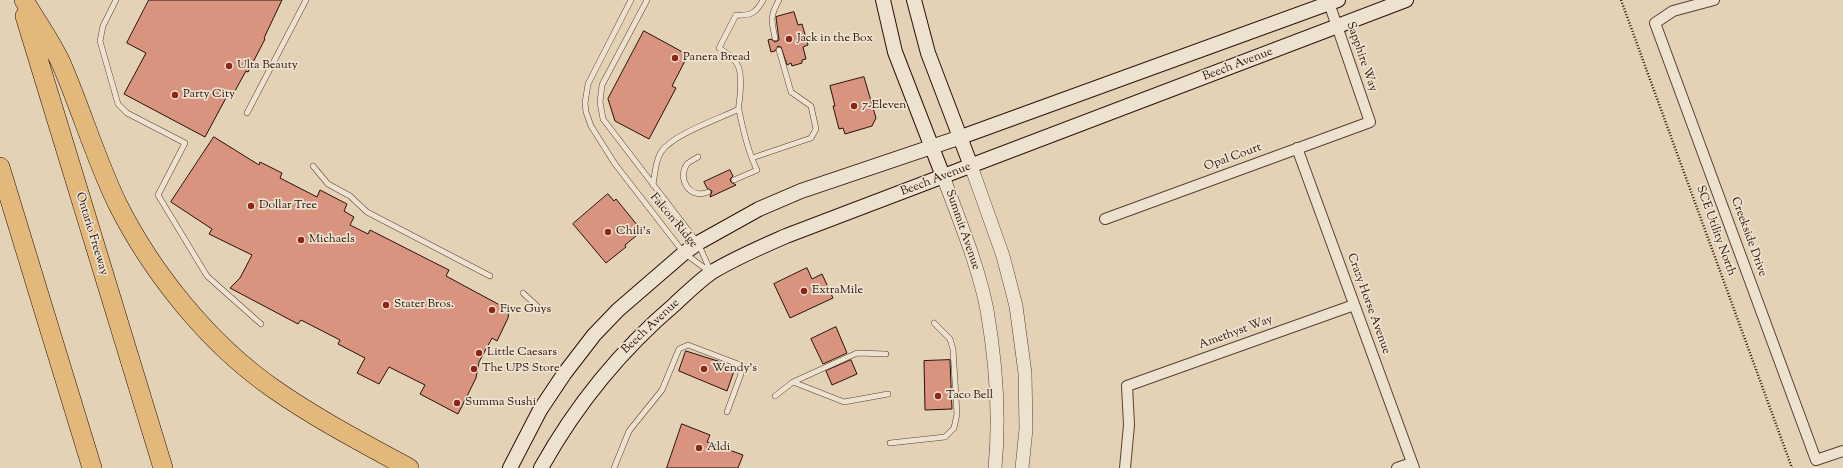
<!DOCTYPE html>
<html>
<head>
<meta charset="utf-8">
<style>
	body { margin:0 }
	canvas { display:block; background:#e3d2b6 }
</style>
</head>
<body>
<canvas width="1843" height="468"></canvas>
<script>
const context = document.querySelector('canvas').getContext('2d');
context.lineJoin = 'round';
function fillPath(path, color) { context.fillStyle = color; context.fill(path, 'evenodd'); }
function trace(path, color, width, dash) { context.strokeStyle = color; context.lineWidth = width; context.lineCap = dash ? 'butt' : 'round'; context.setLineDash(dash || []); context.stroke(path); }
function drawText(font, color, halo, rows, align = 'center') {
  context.font = font + ' "Sorts Mill Goudy",serif'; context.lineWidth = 3.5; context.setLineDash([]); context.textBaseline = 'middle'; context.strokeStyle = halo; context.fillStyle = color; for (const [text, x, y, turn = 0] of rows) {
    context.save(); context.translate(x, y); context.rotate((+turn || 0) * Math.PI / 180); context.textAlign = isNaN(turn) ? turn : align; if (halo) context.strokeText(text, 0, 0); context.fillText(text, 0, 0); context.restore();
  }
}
const building = new Path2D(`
	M149 0H282L264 38 265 39 248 72 246 71 231 98 227 96 205 137 124 94 146 53 127 43Z
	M794 12 798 25 802 24 808 45 803 47 806 59 802 60V63L792 66 791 63 787 65 781 47 778 46 775 51 771 52 768 40 771 39 775 42 779 40 776 17Z
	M644 31 688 55 672 86 676 88 649 139 615 121 608 99Z
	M864 77 876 118 872 126 845 134 843 128 839 129 833 106H835L830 86Z
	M214 137 259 165 260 162 282 173 280 178 317 197 320 190 347 204 344 211 354 217 350 225 368 234 370 230 435 263 449 270 446 276 509 310 508 318 497 341 492 338 479 362 476 378 458 414 420 394 425 385 389 367 379 384 357 373 365 358 338 344 340 340 301 320 298 324 230 288 240 278 252 255 209 234 212 229 171 202Z
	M730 170 733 176 730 179 731 182 736 185 710 197 712 191 707 188 704 182Z
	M608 194 614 201 616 199 642 231 625 245 626 247 606 263 573 224Z
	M807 268 812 279 822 274 833 298 790 318 774 284Z
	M836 327 847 353 823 364 811 339Z
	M686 351 724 363 722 368 734 371 727 391 679 371Z
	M851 360 857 374 832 385 826 371Z
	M950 360 952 409 925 410 924 361Z
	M682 424 710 435 707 442 743 455 738 468H667Z`);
const path = new Path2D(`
	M1621 0 1792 468`);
const service = new Path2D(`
	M116 0 103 26 100 41 118 104 127 113 185 143 158 195 207 276 261 324
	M631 0 588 84 585 103 586 112 591 126 615 164 684 253 710 272
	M647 0 602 85 600 102 603 119 698 243 711 272
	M775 38C771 20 770 16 779 0
	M247 113 306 0
	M698 157C695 159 690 161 687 164 677 178 689 200 708 192
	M752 158 811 138 816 129 811 106 791 92 779 50
	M313 166 328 184 350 196 367 212 490 276
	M734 180 757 170C748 152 743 130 739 110 738 105 740 99 740 95 742 70 741 61 719 48L736 15C751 16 756 13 763 0
	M653 185C655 174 655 162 661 152 673 134 719 119 739 109
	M523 293 537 306
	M793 382 844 402 888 394
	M775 396 793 382 857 353 886 354
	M890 443 945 437 954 428 957 414 953 349 950 339 934 323
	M614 468 629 431 662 390 679 349 688 345 738 364 741 374 727 412`);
const minor = new Path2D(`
	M1714 0 1673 11 1655 23 1816 460 1843 451
	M1297 148 1414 468
	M1105 219 1370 122 1328 0
	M1125 468 1129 425 1127 386 1354 305
	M1397 468 1412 463`);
const tertiary = new Path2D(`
	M971 166 1003 256 1016 306 1025 373 1026 429 1022 468
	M943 176C959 220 978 264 987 310 996 362 1000 415 995 468`);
const secondary = new Path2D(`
	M883 0 895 52 943 176
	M914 0 928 53 971 166
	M510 468 540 410 564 374 594 335 618 310 684 253 698 243 759 209 801 191 961 137 1338 0
	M541 468C576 405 621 350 675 304 687 293 699 281 712 272 735 258 761 247 786 236L1406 0`);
const motorway = new Path2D(`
	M24 0C36 21 51 41 61 63 81 109 95 157 117 203 152 273 209 344 274 389 317 419 363 443 409 468
	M25 16 163 468
	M0 167 92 468`);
const markers = [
	[789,39,4,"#8f2418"],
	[675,58,4,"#8f2418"],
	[229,66,4,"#8f2418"],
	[175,95,4,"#8f2418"],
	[854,106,4,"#8f2418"],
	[251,206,4,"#8f2418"],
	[608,232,4,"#8f2418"],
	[301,240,4,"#8f2418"],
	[804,291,4,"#8f2418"],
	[386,305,4,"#8f2418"],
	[492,310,4,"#8f2418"],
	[479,353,4,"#8f2418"],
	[474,369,4,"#8f2418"],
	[704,369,4,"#8f2418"],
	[938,396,4,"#8f2418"],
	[457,403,4,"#8f2418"],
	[699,448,4,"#8f2418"]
];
const poiNames = [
	["Jack in the Box",797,39],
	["Panera Bread",683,58],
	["Ulta Beauty",237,66],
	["Party City",183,95],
	["7-Eleven",862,106],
	["Dollar Tree",259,206],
	["Chili's",616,232],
	["Michaels",309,240],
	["ExtraMile",812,291],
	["Stater Bros.",394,305],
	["Five Guys",500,310],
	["Little Caesars",487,353],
	["The UPS Store",482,369],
	["Wendy's",712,369],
	["Taco Bell",946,396],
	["Summa Sushi",465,403],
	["Aldi",707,448]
];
const streetNames = [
	["Sapphire Way",1361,57,71],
	["Beech Avenue",1238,65,-21],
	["Opal Court",1233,158,-20],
	["Beech Avenue",936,180,-21],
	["Falcon Ridge",673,221,50],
	["Summit Avenue",962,230,71],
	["SCE Utility North",1715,231,70],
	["Ontario Freeway",91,234,73],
	["Creekside Drive",1748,237,70],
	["Crazy Horse Avenue",1368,304,70],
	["Beech Avenue",651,327,-43],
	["Amethyst Way",1236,333,-20]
];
fillPath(building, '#d99480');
trace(building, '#2a1007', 1);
trace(service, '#584033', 6);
trace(minor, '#584033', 12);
trace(tertiary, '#584033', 14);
trace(secondary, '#2a1007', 16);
trace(motorway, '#2a1007', 20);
trace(path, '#2a1007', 2.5, [1, 2]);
trace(service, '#ede2d0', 5);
trace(minor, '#ede2d0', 10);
trace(tertiary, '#ede2d0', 13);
trace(secondary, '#ede2d0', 14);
trace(motorway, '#e2b97b', 19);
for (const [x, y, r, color] of markers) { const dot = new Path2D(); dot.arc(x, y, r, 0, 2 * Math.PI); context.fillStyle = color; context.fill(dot); trace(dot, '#ede2d0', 1.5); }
drawText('12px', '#2a1007', '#ede2d0', poiNames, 'left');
drawText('12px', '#2a1007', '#ede2d0', streetNames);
</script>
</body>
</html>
